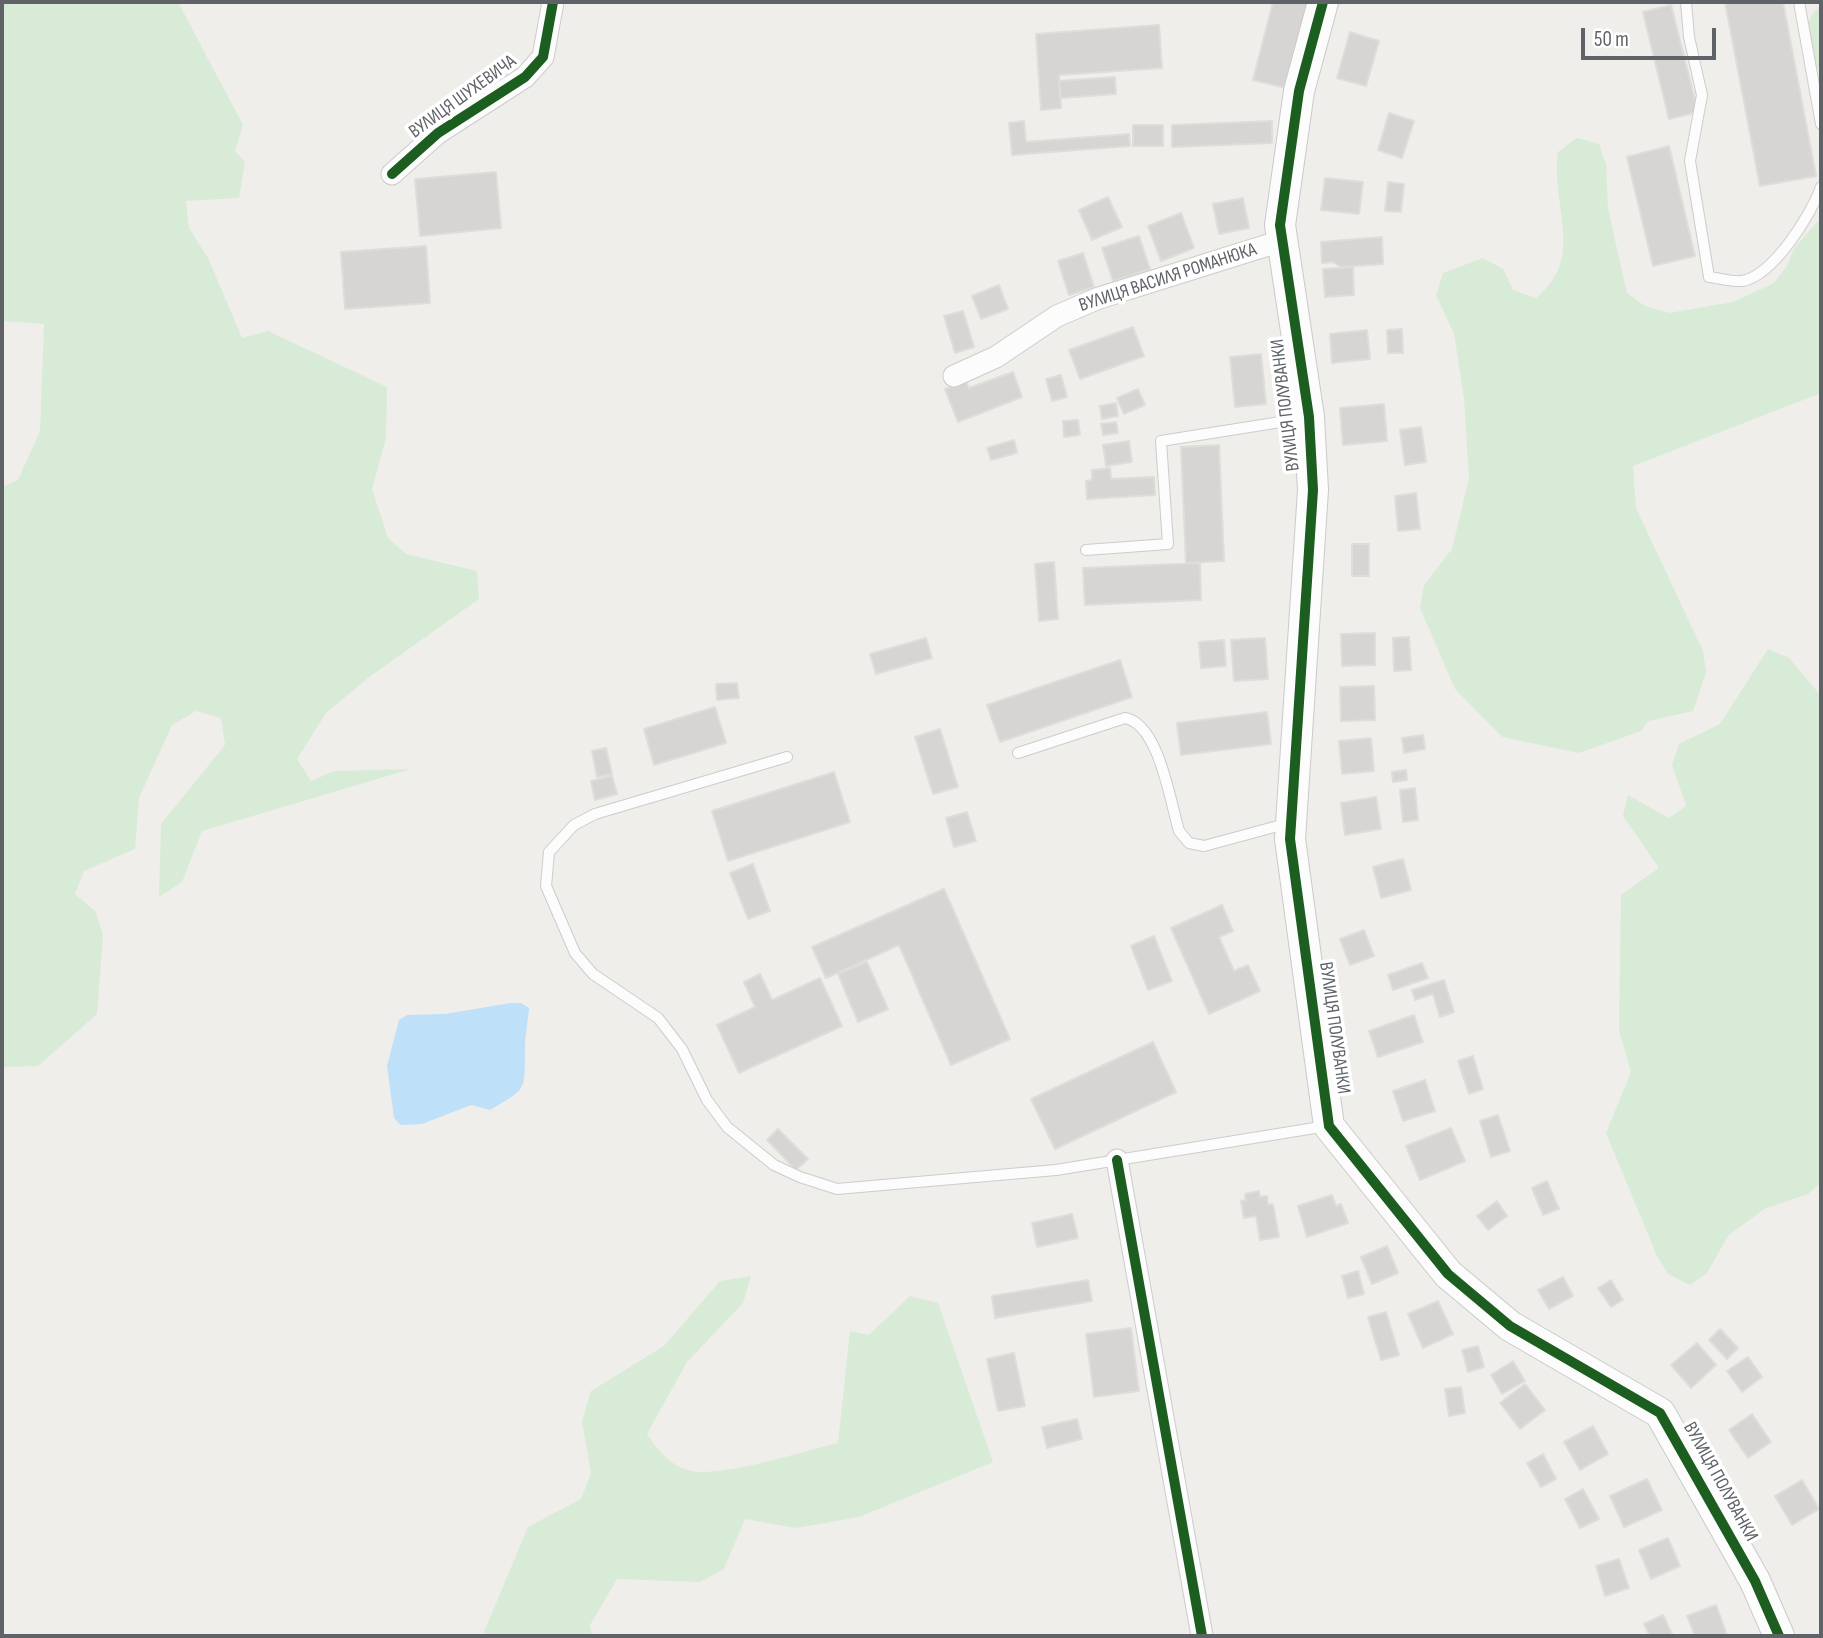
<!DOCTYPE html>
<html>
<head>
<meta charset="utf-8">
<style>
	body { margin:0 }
	#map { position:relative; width:1823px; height:1638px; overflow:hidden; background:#efeeea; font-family:"Sofia Sans Condensed",sans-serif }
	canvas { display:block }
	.frame { position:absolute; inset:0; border:4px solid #5f6368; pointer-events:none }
	.scale { position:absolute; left:1581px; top:28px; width:135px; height:32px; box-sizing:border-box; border:4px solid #5f6368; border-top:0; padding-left:9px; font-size:21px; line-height:24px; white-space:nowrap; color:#5f6368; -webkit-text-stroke:5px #fff; paint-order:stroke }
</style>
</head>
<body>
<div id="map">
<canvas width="1823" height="1638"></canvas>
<div class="frame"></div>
<div class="scale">50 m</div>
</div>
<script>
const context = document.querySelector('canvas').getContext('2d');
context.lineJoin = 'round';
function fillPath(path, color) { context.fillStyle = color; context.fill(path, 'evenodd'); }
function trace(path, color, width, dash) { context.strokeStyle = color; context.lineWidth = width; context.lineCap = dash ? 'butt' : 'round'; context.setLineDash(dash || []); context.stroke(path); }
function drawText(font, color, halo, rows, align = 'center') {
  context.font = font + ' "Sofia Sans Condensed",sans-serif'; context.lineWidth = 7; context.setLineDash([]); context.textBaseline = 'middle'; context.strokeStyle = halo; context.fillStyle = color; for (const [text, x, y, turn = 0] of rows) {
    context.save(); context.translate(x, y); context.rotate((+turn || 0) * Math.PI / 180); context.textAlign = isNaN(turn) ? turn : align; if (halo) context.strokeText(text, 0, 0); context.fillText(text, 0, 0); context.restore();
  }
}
const green = new Path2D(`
	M2 2H178L243 125 235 151 245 162 239 198 186 201 189 228 208 258 242 338 268 331 387 387 386 438 372 489 388 538 406 554 477 571 479 599 368 678 326 713 297 759 311 781 334 771 411 769 202 831 182 882 159 897 161 824 225 745 221 718 196 711 172 725 139 798 135 849 84 871 75 894 95 911 103 935 97 1014 38 1066 2 1067V487L18 480 40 431 44 324 2 321Z
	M1821 4V72L1805 49 1804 26Z
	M1577 138 1599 144 1606 164 1608 209 1627 293 1645 306 1669 313 1733 302 1774 283 1787 266 1795 247 1821 218V393L1633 466 1636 508 1703 651 1706 672 1693 711 1648 721 1641 731 1579 753 1502 737 1455 689 1420 608 1424 585 1452 549 1469 478 1464 399 1454 334 1436 295 1443 273 1483 258 1503 269 1513 290 1536 298C1587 256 1550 207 1558 152Z
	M1768 649 1789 658 1821 696V1182L1808 1194 1764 1209 1728 1236 1707 1273 1690 1285 1668 1274 1657 1256 1606 1133 1631 1072 1619 1030 1621 895 1659 868 1623 816 1628 795 1669 818 1686 806 1672 765 1679 744 1720 724Z
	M751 1276 743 1303 687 1362 647 1434C658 1451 671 1467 692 1471 723 1477 804 1451 838 1443L850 1331 869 1335 910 1296 938 1303 993 1462 859 1517 796 1528 745 1519 724 1569 700 1582 617 1579 590 1625 592 1636H487L484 1632 528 1527 581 1499 591 1473 582 1421 591 1391 664 1346 720 1281Z`);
const water = new Path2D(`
	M511 1003H521L529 1008C528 1021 525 1035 525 1048 524 1091 529 1087 490 1110L471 1105 422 1124 401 1125 394 1118 387 1066 399 1020 407 1015 445 1014Z`);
const building = new Path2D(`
	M1273 2H1308L1286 88 1253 80Z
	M1725 2H1783L1816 176 1760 186Z
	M1671 5 1698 112 1669 119 1643 12Z
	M1159 25 1162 68 1059 75 1061 108 1041 110 1036 34Z
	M1350 32 1379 41 1366 86 1337 78Z
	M1115 77 1116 94 1061 98 1059 81Z
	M1389 113 1414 121 1402 158 1378 150Z
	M1024 121 1026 142 1129 134 1130 146 1012 155 1009 123Z
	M1272 121V143L1172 147V125Z
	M1133 125H1163V146H1133Z
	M1669 146 1695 256 1653 266 1627 157Z
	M496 172 501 228 420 236 415 179Z
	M1325 178 1363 182 1359 214 1321 210Z
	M1388 182 1404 184 1401 212 1385 211Z
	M1108 197 1122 227 1092 240 1079 210Z
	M1243 198 1249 228 1219 234 1213 204Z
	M1181 213 1194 248 1161 261 1148 226Z
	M1139 236 1150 269 1113 281 1102 248Z
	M1382 237 1383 264 1341 267 1333 262 1322 263 1321 242Z
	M426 246 430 303 345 309 341 252Z
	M1083 253 1094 287 1069 295 1058 261Z
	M1353 267 1354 295 1325 297 1323 269Z
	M999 285 1008 309 981 319 972 296Z
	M963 311 974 347 955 353 944 316Z
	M1133 327 1144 356 1080 379 1069 350Z
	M1402 329 1403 353H1388L1387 330Z
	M1367 330 1370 359 1332 363 1330 334Z
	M1261 354 1266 404 1235 407 1230 357Z
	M1013 372 1022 397 958 422 945 389 966 381 969 388Z
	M1061 375 1067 397 1052 401 1046 379Z
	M1138 389 1145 405 1124 414 1117 398Z
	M1116 403 1118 416 1102 419 1100 406Z
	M1384 404 1387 441 1343 445 1340 408Z
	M1078 420 1080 435 1064 437 1063 421Z
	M1116 422 1118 433 1103 435 1101 424Z
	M1421 427 1426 462 1405 465 1400 430Z
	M1014 440 1017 453 991 460 987 448Z
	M1129 441 1132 462 1106 466 1103 445Z
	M1219 445 1224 561 1186 563 1181 447Z
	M1110 468 1111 479 1154 477 1155 495 1087 499 1086 481 1092 480V470Z
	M1416 493 1420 529 1398 531 1395 496Z
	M1352 544H1369V576H1352Z
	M1054 562 1058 619 1039 621 1035 564Z
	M1200 563 1201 600 1085 605 1083 568Z
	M1375 633V665L1342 666 1341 634Z
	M1409 637 1411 670 1394 671 1393 638Z
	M926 638 932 658 876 674 870 654Z
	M1265 638 1268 679 1234 681 1231 640Z
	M1224 640 1226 666 1201 668 1199 642Z
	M1120 660 1132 697 1000 742 987 705Z
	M737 683 739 698 717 700 716 684Z
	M1374 686 1375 720 1341 721 1340 687Z
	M715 707 726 743 654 765 644 729Z
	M1267 712 1271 744 1181 755 1177 723Z
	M940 729 958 787 933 794 915 737Z
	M1423 735 1425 749 1404 753 1402 738Z
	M1371 738 1374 771 1342 774 1339 741Z
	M606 748 612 774 597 777 592 751Z
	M1406 770 1407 780 1393 782 1392 772Z
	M834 772 850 822 728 861 712 811Z
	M612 776 617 794 595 800 591 781Z
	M1415 788 1418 820 1403 822 1400 790Z
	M1376 797 1381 829 1345 835 1341 803Z
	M967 812 976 841 954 847 946 818Z
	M1403 859 1411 890 1381 898 1373 867Z
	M753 864 770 911 748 919 730 873Z
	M944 889 1010 1039 951 1065 899 945 826 978 812 947Z
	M1222 905 1233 931 1219 937 1234 971 1248 965 1260 991 1209 1014 1171 928Z
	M1364 930 1374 956 1350 965 1340 939Z
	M1154 936 1172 981 1148 990 1131 946Z
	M867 962 888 1009 858 1022 838 974Z
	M1422 963 1428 978 1393 990 1388 975Z
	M760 974 772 1000 820 978 842 1026 739 1073 717 1025 755 1007 744 982Z
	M1444 980 1454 1012 1440 1017 1433 994 1415 1000 1412 990Z
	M1414 1015 1423 1042 1378 1057 1369 1031Z
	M1153 1042 1176 1092 1055 1149 1031 1099Z
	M1473 1056 1483 1089 1469 1094 1458 1061Z
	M1425 1080 1435 1111 1403 1121 1393 1091Z
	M1498 1115 1510 1151 1491 1157 1480 1121Z
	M1451 1128 1465 1161 1420 1180 1406 1146Z
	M778 1129 808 1159 796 1170 767 1140Z
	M1547 1181 1559 1209 1543 1215 1532 1188Z
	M1259 1191 1260 1197 1267 1196 1268 1205 1273 1204 1279 1237 1260 1240 1256 1216 1244 1218 1241 1201 1246 1200 1245 1194Z
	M1332 1195 1336 1206 1341 1204 1348 1223 1307 1237 1298 1206Z
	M1497 1201 1507 1216 1488 1230 1477 1216Z
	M1072 1214 1078 1238 1037 1247 1032 1223Z
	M1387 1246 1398 1273 1372 1284 1361 1257Z
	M1358 1271 1364 1294 1348 1298 1342 1276Z
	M1563 1277 1573 1296 1549 1309 1538 1290Z
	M1088 1280 1092 1301 995 1318 992 1296Z
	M1611 1280 1623 1300 1611 1307 1598 1288Z
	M1438 1301 1453 1334 1423 1348 1408 1314Z
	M1386 1312 1399 1355 1381 1360 1368 1317Z
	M1131 1328 1139 1391 1094 1397 1086 1334Z
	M1720 1329 1738 1348 1727 1359 1709 1340Z
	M1697 1343 1716 1365 1691 1388 1671 1365Z
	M1478 1346 1484 1367 1468 1372 1462 1350Z
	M1014 1353 1025 1406 998 1411 987 1359Z
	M1748 1357 1762 1377 1742 1392 1727 1371Z
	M1513 1361 1525 1381 1502 1394 1491 1375Z
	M1525 1384 1545 1410 1520 1429 1500 1403Z
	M1461 1387 1465 1413 1449 1416 1445 1389Z
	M1752 1414 1771 1442 1748 1458 1729 1430Z
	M1077 1419 1082 1439 1047 1448 1042 1427Z
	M1593 1426 1608 1454 1580 1470 1564 1442Z
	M1543 1454 1556 1479 1541 1487 1527 1463Z
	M1647 1479 1662 1510 1624 1527 1610 1496Z
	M1802 1480 1819 1509 1792 1525 1775 1496Z
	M1583 1489 1599 1519 1580 1528 1565 1499Z
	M1668 1538 1680 1566 1651 1579 1639 1550Z
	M1619 1559 1629 1588 1605 1596 1596 1566Z
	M1716 1605 1727 1635 1695 1636 1687 1616Z
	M1663 1615 1673 1636H1650L1644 1624Z`);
const lane = new Path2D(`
	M1686 2 1689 37 1702 95 1690 161 1709 277C1719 278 1732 282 1742 281 1773 276 1811 215 1821 187
	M1799 2 1821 124
	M1086 550 1168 544 1161 441 1306 418
	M1018 753 1125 718C1159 724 1170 801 1179 831L1189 843 1204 846 1289 823
	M787 757 595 814 574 825 549 852 546 886 575 953 593 974 658 1018 682 1049 707 1100 727 1127 774 1165 800 1177 837 1189 1056 1170 1327 1126`);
const street = new Path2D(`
	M392 174 438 133 525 77 543 57 553 2
	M954 376 996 357 1057 316 1099 298 1281 241
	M1117 1160 1202 1636`);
const secondary = new Path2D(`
	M1323 2 1299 91 1280 225 1309 417 1313 490 1290 839 1329 1126 1448 1274 1510 1326 1660 1413 1755 1581 1779 1636`);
const cycleway = new Path2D(`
	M1323 2 1299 91 1280 225 1309 417 1313 490 1290 839 1329 1126 1448 1274 1510 1326 1660 1413 1755 1581 1779 1636
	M392 174 438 133 525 77 543 57 553 2
	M1117 1160 1202 1636`);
const streetNames = [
	["ВУЛИЦЯ ШУХЕВИЧА",463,97,-36],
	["ВУЛИЦЯ ВАСИЛЯ РОМАНЮКА",1168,278,-18],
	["ВУЛИЦЯ ПОЛУВАНКИ",1286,405,-97],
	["ВУЛИЦЯ ПОЛУВАНКИ",1334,1028,82],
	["ВУЛИЦЯ ПОЛУВАНКИ",1720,1482,61]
];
fillPath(green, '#d8ebd6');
fillPath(water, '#bfe0f9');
fillPath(building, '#d6d5d3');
trace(building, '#deddd9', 2);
trace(lane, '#cbcccc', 12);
trace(street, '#cbcccc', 23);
trace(secondary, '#cacacb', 32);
trace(lane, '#fdfcfc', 10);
trace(street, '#fdfcfc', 21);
trace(secondary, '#fdfcfc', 30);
trace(cycleway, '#1b5e20', 10);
drawText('19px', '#5f6368', '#fff', streetNames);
</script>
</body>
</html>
